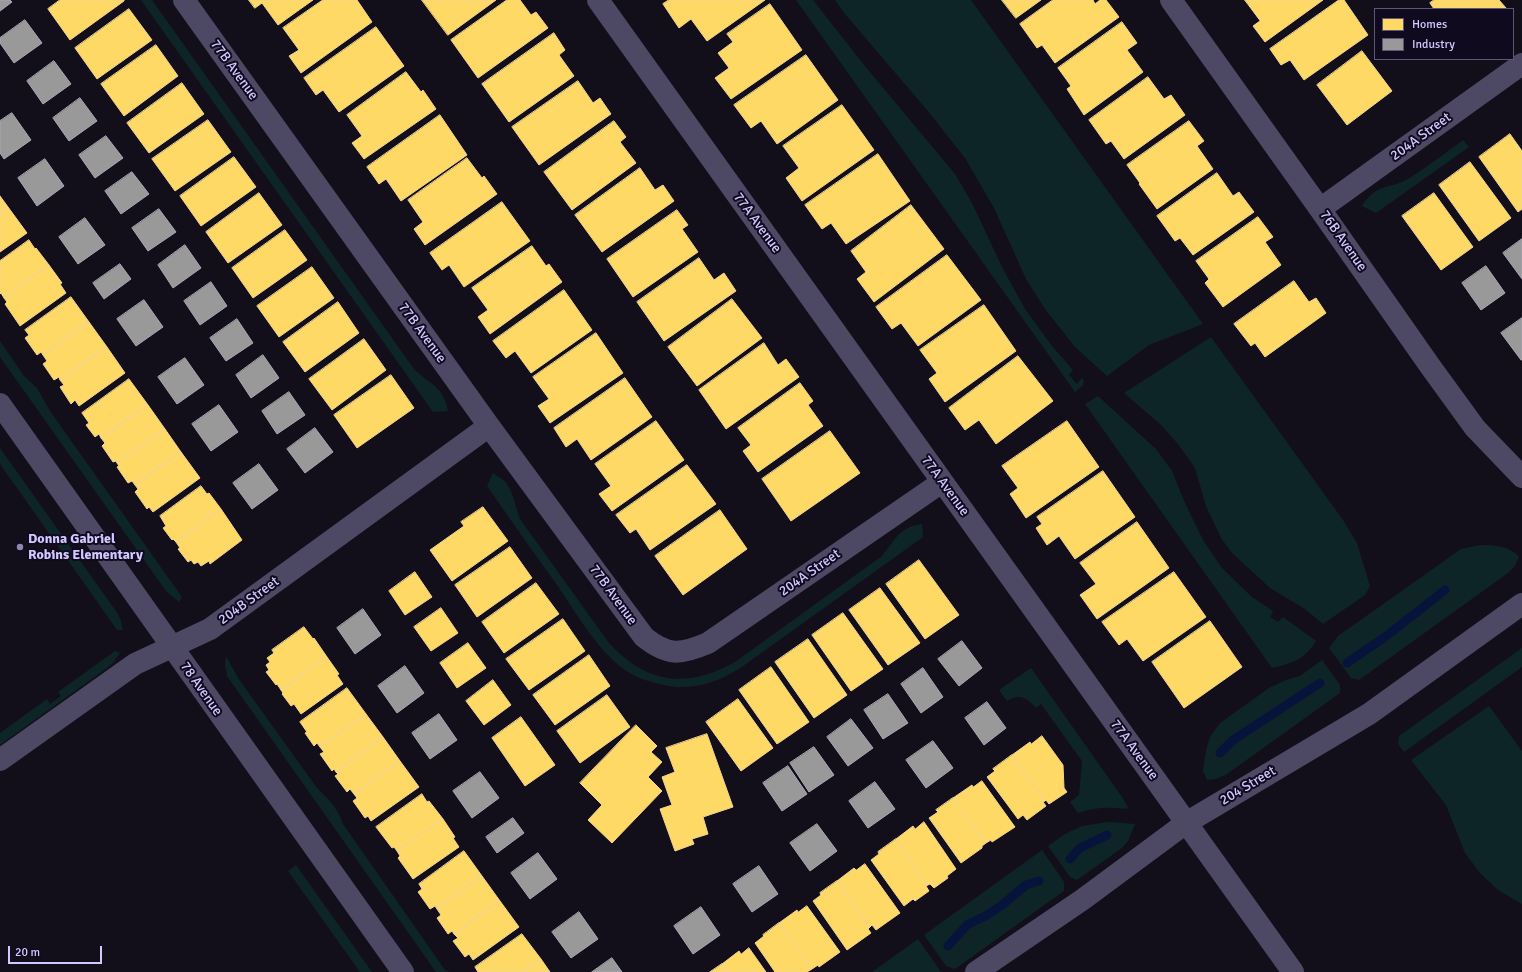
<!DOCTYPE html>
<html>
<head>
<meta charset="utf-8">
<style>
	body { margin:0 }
	#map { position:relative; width:1522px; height:972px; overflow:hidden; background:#120f1a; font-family:Signika,sans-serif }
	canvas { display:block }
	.legend { position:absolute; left:1374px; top:8px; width:140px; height:52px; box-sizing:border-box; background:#100a1f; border:1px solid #5e5679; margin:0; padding:5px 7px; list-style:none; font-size:12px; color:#d3c8ff }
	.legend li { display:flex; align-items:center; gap:8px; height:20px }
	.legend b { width:20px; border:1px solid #5e5679 }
	.scale { position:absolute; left:8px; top:946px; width:94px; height:18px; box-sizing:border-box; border:2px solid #d3c8ff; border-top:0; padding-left:5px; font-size:12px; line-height:14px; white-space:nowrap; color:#d3c8ff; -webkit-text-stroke:3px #100a1f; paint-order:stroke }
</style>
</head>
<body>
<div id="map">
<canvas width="1522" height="972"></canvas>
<ul class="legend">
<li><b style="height:11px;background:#ffd966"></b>Homes</li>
<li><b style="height:11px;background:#999"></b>Industry</li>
</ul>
<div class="scale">20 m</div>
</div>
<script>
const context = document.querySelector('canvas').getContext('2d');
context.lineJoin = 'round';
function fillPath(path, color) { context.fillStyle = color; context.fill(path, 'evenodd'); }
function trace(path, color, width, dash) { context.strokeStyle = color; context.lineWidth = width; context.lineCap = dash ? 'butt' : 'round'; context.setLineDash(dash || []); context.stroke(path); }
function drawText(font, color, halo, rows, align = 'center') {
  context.font = font + ' Signika,sans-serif'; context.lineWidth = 4; context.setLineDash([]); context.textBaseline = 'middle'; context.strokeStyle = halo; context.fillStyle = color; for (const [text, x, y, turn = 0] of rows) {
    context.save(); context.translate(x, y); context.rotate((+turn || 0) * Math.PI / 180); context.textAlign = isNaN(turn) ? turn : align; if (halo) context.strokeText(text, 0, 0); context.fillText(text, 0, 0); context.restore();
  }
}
const green = new Path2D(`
	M141 0H152L414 369C429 384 444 386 448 411L433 412Z
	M796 0H813L864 65 955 174 972 203 1002 267 1025 309 1052 346 1073 370 1069 375 1077 384 1082 378 1084 380 1083 385 1075 392Z
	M835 0H971L1203 324 1149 345 1107 376 1075 347 1045 309 1026 279 994 208 965 158 927 110 845 14Z
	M1463 140 1469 147 1376 213 1362 206C1376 183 1388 190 1408 179 1427 167 1445 153 1463 140Z
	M1211 337 1343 520 1357 543 1370 586 1365 595 1323 624 1305 609 1270 588 1232 553 1221 538 1206 506 1195 468 1178 444 1161 425 1124 393Z
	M0 341 24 376 37 388 50 411 182 597 179 602 166 591 0 357Z
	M1098 396 1156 449 1172 471 1185 503 1203 540 1222 568 1252 597 1273 611 1270 617 1278 622 1283 617 1316 641C1304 660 1293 663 1272 668L1085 404Z
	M0 448 118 614 121 621 123 630H117L0 464Z
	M493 473 506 482 511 491 520 519 609 643C647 684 686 689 735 662L882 556C896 539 899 527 922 524L923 537 739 669C716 683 691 691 664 685 650 682 636 678 625 670 596 649 577 614 557 585 533 552 510 519 487 486Z
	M1480 545C1494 545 1510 546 1519 557L1514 567 1508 573 1359 680 1351 678 1329 648 1338 636 1461 549Z
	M1522 648V667L1404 752 1398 744 1399 736Z
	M115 651 120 653 112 664 107 668 0 745V733L47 699 50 704 61 696 58 692Z
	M226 656 238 678 317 788C329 799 338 809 343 824L445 970 449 972H436L227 676 225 665Z
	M1322 660 1340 685V693L1227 774 1216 779 1207 780 1203 771 1206 750 1210 737 1220 723 1269 688 1286 680 1300 676Z
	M1031 668 1122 797 1128 807 1127 809C1110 807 1095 807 1078 813L1070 802 1079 795 1082 761 1041 704 1036 708C1027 698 1020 693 1007 701L999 690Z
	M1489 706 1522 751V904L1498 890 1480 873 1465 853 1446 805 1411 760Z
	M1108 822 1135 824 1128 841 1122 848 1077 880 1070 877 1048 846 1065 834 1082 826Z
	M1042 850 1064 882V891L955 969 946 966 924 935Z
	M296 865 372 972H360L288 871Z
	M918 939 941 972H872Z`);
const homes = new Path2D(`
	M60 0H124V1L70 40 48 9Z
	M249 0H313L278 25 262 3 255 8Z
	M323 0H357L372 22 301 73 289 56 299 50 283 28Z
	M422 0H496L448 35Z
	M507 0H520L531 15 536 12 548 28 478 78 451 40Z
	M669 0H765L707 41 691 19 679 28 663 4Z
	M1002 0H1041L1016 18Z
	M1053 0H1093L1095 4 1100 0H1106L1119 17 1055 63 1042 45 1037 48 1020 24Z
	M1245 0H1323L1265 42 1253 26 1260 21Z
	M1339 0H1344L1368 35 1304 80 1290 60 1281 65 1270 49Z
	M1434 0H1499L1506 8 1434 9 1430 3Z
	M770 4 802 50 731 99 715 78 729 68 718 53 733 42 727 34Z
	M129 9 152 40 97 79 75 48Z
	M1122 22 1137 43 1127 50 1143 72 1084 115 1067 89 1071 86 1058 68Z
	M376 27 404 66 339 112 323 90 316 95 304 78Z
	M554 33 565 50 559 55 574 76 509 122 482 84Z
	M156 45 178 76 124 116 101 84Z
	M1362 51 1392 91 1347 125 1317 85Z
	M806 55 838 100 777 144 761 121 751 128 734 105Z
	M406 72 421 92 423 90 436 109 364 159 352 143 362 136 347 115Z
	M1148 77 1164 99 1171 95 1185 115 1124 159 1111 141 1106 144 1089 120Z
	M578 81 593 103 600 98 611 114 539 165 512 127Z
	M182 83 204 114 149 153 127 123Z
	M842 105 874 150 802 201 786 178 799 168 783 146Z
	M440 115 467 155 401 201 386 179 379 184 367 167Z
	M208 120 231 152 175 191 152 159Z
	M614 121 626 137 620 142 636 163 572 210 544 172Z
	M1189 121 1204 141 1197 146 1213 169 1157 209 1139 184 1140 183 1127 165Z
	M1510 134 1522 151V209L1518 212 1479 157Z
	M878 154 910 201 846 244 831 223 822 229 805 205Z
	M234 157 256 187 201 226 180 196Z
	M467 158 482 178 484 176 497 194 425 245 414 229 423 222 408 200Z
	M1470 162 1511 218 1479 241 1439 185Z
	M640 168 655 190 663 185 674 201 602 252 575 215Z
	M1217 173 1233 196 1239 192 1254 212 1193 255 1180 238 1175 241 1157 216Z
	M259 193 282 225 228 263 206 232Z
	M1434 193 1473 247 1441 270 1402 216Z
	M0 196 8 207 0 213Z
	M502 202 530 241 464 287 449 265 442 270 430 253Z
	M911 205 944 249 874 302 857 279 866 272 851 251Z
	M8 207 27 233 0 252V213Z
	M677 210 688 225 682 229 698 252 633 297 607 259Z
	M1258 217 1273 237 1265 242 1281 265 1223 307 1205 283 1209 279 1196 261Z
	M285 230 307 260 253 298 232 268Z
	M29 240 35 249 36 248 49 265 4 298 1 293 0 294V261Z
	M532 246 546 266 549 264 562 282 490 334 478 317 488 310 472 288Z
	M947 255 981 300 918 346 901 323 892 329 876 307Z
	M699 258 714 280 724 273 736 291 664 341 637 302Z
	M49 265 62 283 60 284 66 293 20 326 5 304 7 302 4 298Z
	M312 267 334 298 279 337 257 306Z
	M1294 281 1309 302 1316 298 1326 313 1265 357 1255 343 1251 346 1234 324Z
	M564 290 592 330 531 373 515 351 506 358 493 341Z
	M71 297 89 322 43 355 41 352 37 355 25 338 29 335 25 330Z
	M732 299 762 338 697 386 668 347Z
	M338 302 359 333 305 372 283 342Z
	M984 305 1016 351 945 402 929 379 937 373 920 350Z
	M89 322 107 347 60 380 59 377 54 380 43 364 47 361 43 355Z
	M596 333 623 373 550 423 538 406 549 399 533 377Z
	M364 339 386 370 332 410 309 379Z
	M764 343 778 365 786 359 799 377 726 429 699 390Z
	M107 347 125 373 79 406 75 400 71 404 60 387 64 385 60 380Z
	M1018 356 1053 401 996 444 979 420 965 430 949 408Z
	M391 375 414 408 357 448 334 415Z
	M625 378 652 417 591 460 577 439 566 447 554 428Z
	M129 379 148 405 101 438 99 434 95 437 86 425 89 423 82 413Z
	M800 383 813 401 808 405 823 426 758 472 743 451 751 445 738 428Z
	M148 405 165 429 117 463 116 461 113 462 102 446 105 443 101 438Z
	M656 421 684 460 612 511 599 494 611 486 595 464Z
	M1067 421 1099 467 1026 518 1010 494 1018 488 1002 466Z
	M165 429 181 452 135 485 132 481 128 483 117 467 119 466 117 463Z
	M830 431 860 473 791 521 762 479Z
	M181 452 200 478 153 512 149 507 147 509 135 492 138 489 135 485Z
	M687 465 716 504 650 550 636 529 630 533 616 515Z
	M1103 471 1135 517 1075 559 1059 536 1047 545 1036 528 1042 524 1037 517Z
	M201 486 207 494 209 493 221 509 176 542 173 539 172 540 163 528 166 526 160 516Z
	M483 507 508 541 452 581 430 550 464 526 461 522Z
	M221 509 242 540 210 564 209 561 201 566 198 562 194 564 191 560 188 562 178 549 180 548 176 542Z
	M720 510 747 549 683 595 655 556Z
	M1137 522 1169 568 1097 619 1080 595 1096 584 1080 563Z
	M510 547 532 578 477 617 455 585Z
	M919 560 959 615 925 639 886 584Z
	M415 572 432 597 405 615 389 591Z
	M1174 572 1206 617 1143 661 1127 639 1119 645 1102 622Z
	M536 583 559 614 504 653 482 622Z
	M880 588 920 643 888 665 849 610Z
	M441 608 458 633 431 651 414 627Z
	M843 613 883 669 851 691 812 635Z
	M563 619 585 651 529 690 506 659Z
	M1210 621 1242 667 1184 708 1152 662Z
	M304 627 313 639 314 638 327 657 281 690 277 684 276 685 266 672 269 670 266 665 270 662 267 658 274 653 272 650Z
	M808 639 847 695 814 718 775 662Z
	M468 643 486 668 457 688 440 663Z
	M589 655 610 686 555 725 533 695Z
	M327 657 339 674 337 675 343 684 301 714 294 704 291 706 282 694 283 693 281 690Z
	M771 667 809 722 777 744 739 690Z
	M493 680 511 705 484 725 466 701Z
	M347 688 366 714 320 747 317 743 314 746 305 733 307 732 300 722Z
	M607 695 630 727 580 763 557 731Z
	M738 699 773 748 741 771 706 722Z
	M366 714 383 737 336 772 334 769 332 771 320 754 324 752 320 747Z
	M521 717 555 765 525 786 492 738Z
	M636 725 657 746 651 752 662 762 648 777 662 791 612 843 588 820 602 805 580 783Z
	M707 734 733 807 703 817 708 834 692 839 694 844 675 851 660 809 672 805 662 777 675 772 666 748Z
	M1042 736 1063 765 1064 788 1067 792 1049 804 1046 800 1045 801 1012 755 1030 742 1031 744Z
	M383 737 400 761 354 794 350 789 347 792 335 776 338 774 336 772Z
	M1012 755 1045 801 1043 802 1046 806 1027 820 1023 815 1018 819 987 777 995 771 993 769Z
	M400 761 419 787 371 821 368 816 365 818 353 801 357 798 354 794Z
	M982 781 1015 827 992 842 991 840 986 843 953 798 972 785 973 787Z
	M422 794 427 802 429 801 443 819 397 851 394 847 392 848 376 827Z
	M953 798 986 843 982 846V848L961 863 929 818 938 812 936 810Z
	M443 819 455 837 453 838 459 847 413 879 398 858 400 856 397 851Z
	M924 822 956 869 947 876 948 878 934 888 930 884 928 885 896 839 913 826 915 829Z
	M896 839 928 885 926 886 929 891 915 901 913 899 904 906 871 860 879 854 878 852Z
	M464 851 482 876 437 909 435 906 430 909 418 892 422 889 419 884Z
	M865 864 900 913 876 930 872 925 870 927 837 881 854 868 856 870Z
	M482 876 500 901 454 934 452 931 448 934 437 918 441 915 437 909Z
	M837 881 870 927 868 929 871 933 847 950 813 901 821 895 820 893Z
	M500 901 519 927 473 960 469 954 465 957 453 941 458 938 454 934Z
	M807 906 840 952 819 967 818 965 812 969 779 923 797 910 798 912Z
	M779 923 812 969 807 972H775L755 943 764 936 763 935Z
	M522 934 541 959 523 972H478L475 967Z
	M749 948 766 972H728L722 964 739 951 741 954Z
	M541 959 550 972H523Z
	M722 964 728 972H710Z`);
const industry = new Path2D(`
	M0 0H10L12 2 0 11Z
	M25 20 42 43 14 63 0 43V38Z
	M54 61 71 84 43 104 27 81Z
	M80 98 97 121 69 141 53 118Z
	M12 113 31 140 4 159 0 153V121Z
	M106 136 123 158 95 178 79 155Z
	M45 159 64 186 37 206 18 178Z
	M132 172 149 194 121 214 105 191Z
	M159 209 176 232 148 251 132 228Z
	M85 218 105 245 78 264 59 237Z
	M1522 239V279L1503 253Z
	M185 245 201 268 173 288 158 265Z
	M120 264 131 279 104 299 93 283Z
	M1486 266 1505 293 1481 310 1462 283Z
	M211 282 227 306 200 325 184 301Z
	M144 300 163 327 136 346 117 319Z
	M1522 318V360H1521L1501 333Z
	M237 319 253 343 226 361 210 338Z
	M263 355 279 378 251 398 236 375Z
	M185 358 204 385 177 404 158 377Z
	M289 392 305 415 277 434 262 411Z
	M219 405 238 432 211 451 192 424Z
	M315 428 333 452 305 473 287 449Z
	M259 464 278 490 252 509 233 483Z
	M363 609 381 635 355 654 337 628Z
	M962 641 982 668 959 686 938 659Z
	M405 666 424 693 397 713 378 686Z
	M923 668 943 697 921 713 901 684Z
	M888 694 908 723 883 739 864 710Z
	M987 702 1006 728 984 745 965 718Z
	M439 714 457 740 430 759 412 733Z
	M851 719 873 748 848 766 827 737Z
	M933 741 953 768 926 788 906 760Z
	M814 747 834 775 809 792 790 763Z
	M788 766 807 794 782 811 763 783Z
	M480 772 499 798 472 818 453 791Z
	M875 782 895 809 868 828 849 801Z
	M513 818 524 833 497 853 486 837Z
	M817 824 837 851 810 871 790 843Z
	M538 853 557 879 530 899 511 873Z
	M759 866 778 894 752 912 733 884Z
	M701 907 720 935 693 954 674 926Z
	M579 912 598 939 571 958 552 932Z
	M612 958 622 972H592Z`);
const stream = new Path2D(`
	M1347 663 1385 637 1445 590
	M1220 753 1233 740 1320 683
	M1070 859 1080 848 1107 835
	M948 946 967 925 987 915 1002 905 1026 885 1039 881`);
const street = new Path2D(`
	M184 0 489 426 644 637C668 656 680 655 708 643L942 482
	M598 0 1293 972
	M1171 0 1320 209 1430 366 1475 428 1522 477
	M1320 209 1522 64
	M0 404 403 972
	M0 760 135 664 210 629 489 426
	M976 972 1082 900 1186 823 1369 714 1522 604`);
const markers = [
	[20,547,4,"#8f87af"]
];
const streetNames = [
	["77B Avenue",234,70,54],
	["204A Street",1421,137,-36],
	["77A Avenue",757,223,54],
	["76B Avenue",1343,241,55],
	["77B Avenue",422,333,54],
	["77A Avenue",945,486,54],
	["204A Street",810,573,-35],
	["77B Avenue",613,595,54],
	["204B Street",249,601,-36],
	["78 Avenue",201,689,55],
	["77A Avenue",1134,750,54],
	["204 Street",1248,786,-31]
];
const poiNames = [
	["Donna Gabriel",28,539],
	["Robins Elementary",28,555]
];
fillPath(green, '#0e2527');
fillPath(homes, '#ffd966');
trace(homes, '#f2d494', 1);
fillPath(industry, '#999');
trace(industry, '#aaa7b8', 1);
trace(stream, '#06143b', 9);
trace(street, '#4d4964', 22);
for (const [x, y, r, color] of markers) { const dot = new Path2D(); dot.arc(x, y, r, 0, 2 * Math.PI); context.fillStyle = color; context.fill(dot); trace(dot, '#100a1f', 1.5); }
drawText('14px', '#d3c8ff', '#100a1f', streetNames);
drawText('bold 14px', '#d3c8ff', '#100a1f', poiNames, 'left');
</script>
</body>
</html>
